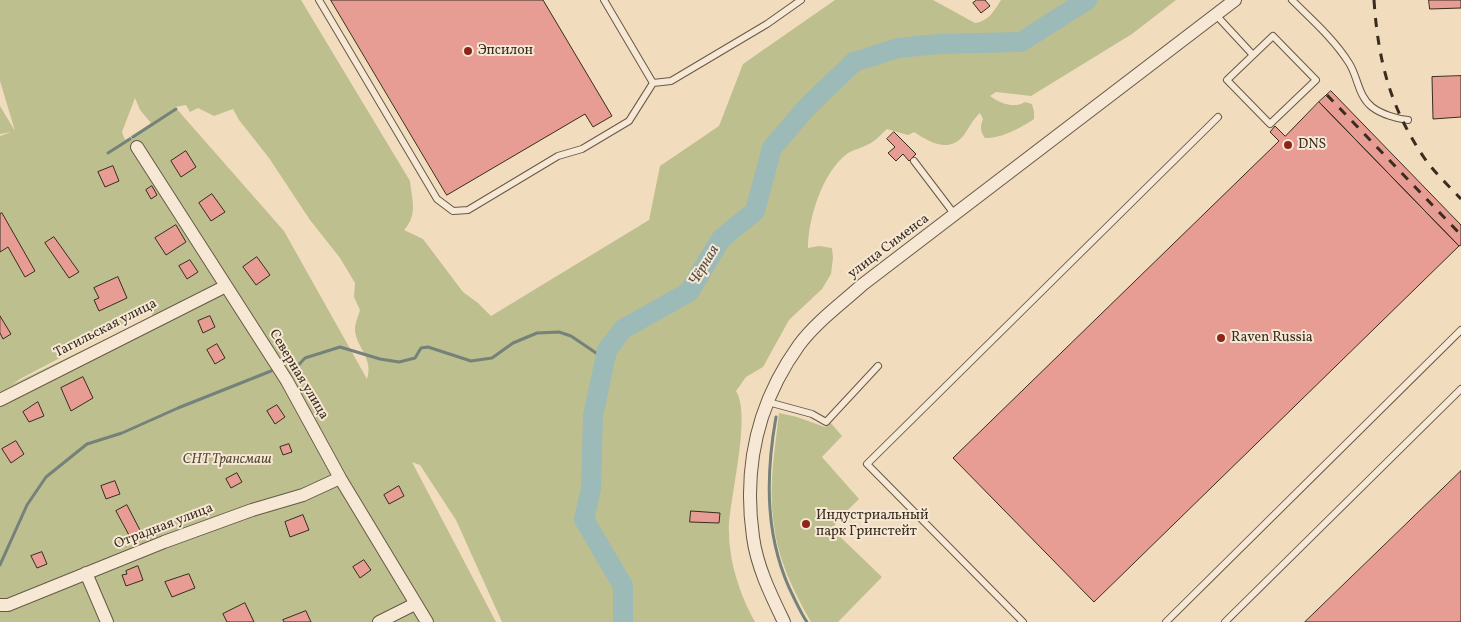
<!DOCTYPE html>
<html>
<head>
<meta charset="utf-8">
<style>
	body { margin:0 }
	canvas { display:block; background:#f2dcbe }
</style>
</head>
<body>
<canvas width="1461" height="622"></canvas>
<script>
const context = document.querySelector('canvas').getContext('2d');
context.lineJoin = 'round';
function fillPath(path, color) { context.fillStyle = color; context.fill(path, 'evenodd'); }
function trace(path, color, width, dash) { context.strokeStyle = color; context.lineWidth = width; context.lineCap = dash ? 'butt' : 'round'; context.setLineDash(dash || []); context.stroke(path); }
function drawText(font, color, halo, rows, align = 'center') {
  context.font = font + ' Vollkorn,serif'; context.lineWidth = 4; context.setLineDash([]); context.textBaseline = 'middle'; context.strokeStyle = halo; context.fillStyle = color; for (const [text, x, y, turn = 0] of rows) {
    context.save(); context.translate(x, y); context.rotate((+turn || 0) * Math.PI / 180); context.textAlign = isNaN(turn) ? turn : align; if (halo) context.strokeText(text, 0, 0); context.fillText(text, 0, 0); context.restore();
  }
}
const green = new Path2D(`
	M0 0H301L410 181C412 200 418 215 404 230L423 239 463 292 478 303 491 316 649 220 660 166 719 126 743 64 835 0H933L975 23C989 21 994 11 1001 0H1176L1132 34 1031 96 996 92 990 96C1000 103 1013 109 1025 102L1032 104 1034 112V119C1021 128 1000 139 985 138 980 131 980 127 983 119L980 113C973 119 969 128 964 135 949 154 929 142 914 132L908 135 887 129C881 134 876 141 869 144 862 148 855 149 848 153 823 171 808 218 808 248L819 246 832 248 833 258 831 274 822 289 789 320 763 367 746 377 736 391C752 416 729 499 729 531 729 562 740 595 755 622H502L456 520 420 465 412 462 496 622H0V136L11 132 0 134V106L15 131 0 81ZM135 98 140 110 151 123 125 140 122 132ZM186 105 190 112 198 108 214 116 233 109 239 120 269 158 310 220 340 258 355 283 354 297 360 310C358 317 355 323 355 330 356 347 374 359 367 379L284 231 175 107ZM146 303 153 316 11 385 20 379 130 321Z
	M779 413 797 417 825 427 830 422 842 436 822 457 859 499 839 519 832 529 882 577 838 622H811C794 592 778 560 774 525 768 488 775 449 779 413Z`);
const stream = new Path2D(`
	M133 137 176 109
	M108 153 130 139
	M292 372 305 358 340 347 380 359 399 362 415 358 421 348 428 347 471 361 492 358 513 343 537 333 559 332 571 336 605 359
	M776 417C765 479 765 541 794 598 798 606 802 615 807 622
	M0 565 27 505 46 477 87 444 122 433 178 408 271 371`);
const river = new Path2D(`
	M623 622V586L584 519 591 489 593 416 607 350 623 329 689 292 721 239 755 211 772 148 807 107 854 62 898 48 939 44 1021 42 1087 0`);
const building = new Path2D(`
	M331 0H543L612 116 593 127 585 114 447 195Z
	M977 0H985L990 6 981 13 973 3Z
	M1429 0H1461V8L1430 9Z
	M1461 76V117L1433 119 1432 77Z
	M1331 91 1461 225V245L1459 246 1319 102Z
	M1319 102 1459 246 1094 602 953 458 1279 141 1270 132 1275 126 1285 136Z
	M894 132 916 154 909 161 903 154 896 161 888 153 895 147 887 139Z
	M186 151 196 167 181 177 171 161Z
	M113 166 119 181 105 187 98 172Z
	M152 186 157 195 151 199 146 190Z
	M212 194 225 212 211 221 199 203Z
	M2 213 35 271 25 277 8 247 0 252V214Z
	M176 225 186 242 166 255 155 238Z
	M54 237 79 272 69 278 45 243Z
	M257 257 270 275 256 285 243 267Z
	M190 260 198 272 187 279 179 266Z
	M118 277 127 298 99 311 94 300 99 298 94 288Z
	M0 316 11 334 3 339 0 333Z
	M210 316 215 327 203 333 198 321Z
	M217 344 225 358 215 364 207 350Z
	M83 377 93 398 71 411 61 388Z
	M38 402 44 416 29 422 23 412Z
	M277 405 285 417 275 424 267 411Z
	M16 441 24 454 11 463 2 449Z
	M289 444 292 452 283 455 280 447Z
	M1461 471V622H1305Z
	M237 473 242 482 231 488 226 479Z
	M115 481 120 494 106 499 101 486Z
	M399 486 404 496 389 504 384 495Z
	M127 505 141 532 130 537 116 511Z
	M691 511 720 513 719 523 690 522Z
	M303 515 309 530 290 537 285 522Z
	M42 552 47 564 37 568 31 556Z
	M364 560 371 570 360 578 353 567Z
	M138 566 143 580 126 586 122 575 127 574 126 571Z
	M189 574 195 588 172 597 165 582Z
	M245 603 254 622H227L223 614Z
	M306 611 311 622H284L283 620Z`);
const service = new Path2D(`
	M319 0 437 199 453 211 468 210 558 156 582 149 629 121 653 83 604 0
	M1292 0C1312 20 1334 39 1349 63 1358 77 1358 96 1372 107 1381 114 1397 119 1408 120
	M1216 15 1253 55
	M1273 36 1316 80 1270 124 1227 80Z
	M653 83 671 81 767 24 801 0
	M914 161 955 215
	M768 402 812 414 826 422 878 366
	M1023 622 867 464 1218 117
	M1166 622 1461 330
	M1225 622 1461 389`);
const minor = new Path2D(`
	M137 147 287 381 340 478 427 622
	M0 400 226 286
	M86 573 107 622
	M0 605H8L164 542 252 510 303 495 340 478
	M379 622 415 604
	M784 622C771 595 757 567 753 537 743 467 758 402 799 345 816 322 841 304 862 285L1235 0`);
const rail = new Path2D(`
	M1374 0C1378 60 1390 108 1425 159 1435 173 1449 186 1461 199
	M1327 95 1461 235`);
const markers = [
	[468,51,5,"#8f2418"],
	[1288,145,5,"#8f2418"],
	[1221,338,5,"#8f2418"],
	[806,524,5,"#8f2418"]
];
const poiNames = [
	["Эпсилон",478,51],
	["DNS",1298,145],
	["Raven Russia",1231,338],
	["Индустриальный",816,516],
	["парк Гринстейт",816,532]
];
const streetNames = [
	["улица Сименса",889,247,-37],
	["Тагильская улица",106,329,-27],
	["Северная улица",298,375,59],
	["Отрадная улица",164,527,-21]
];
const parkNames = [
	["СНТ Трансмаш",227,460]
];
const waterNames = [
	["Чёрная",705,266,-59]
];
fillPath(green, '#bebf8f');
trace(stream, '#74827a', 3);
trace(river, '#9cbab7', 20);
fillPath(building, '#e79c94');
trace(building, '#382d1e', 1);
trace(service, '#665946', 8);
trace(minor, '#665946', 14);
trace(service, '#f7e8d5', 6);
trace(minor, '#f7e8d5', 12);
trace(rail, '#382d1e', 3, [9, 9]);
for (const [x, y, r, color] of markers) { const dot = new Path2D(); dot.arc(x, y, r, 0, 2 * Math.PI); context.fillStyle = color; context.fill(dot); trace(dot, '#f7e8d5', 2); }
drawText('14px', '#382d1e', '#f7e8d5', poiNames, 'left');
drawText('14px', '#382d1e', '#f7e8d5', streetNames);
drawText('italic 14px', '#534a35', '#f7e8d5', parkNames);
drawText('italic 15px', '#515044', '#f7e8d5', waterNames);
</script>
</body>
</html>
